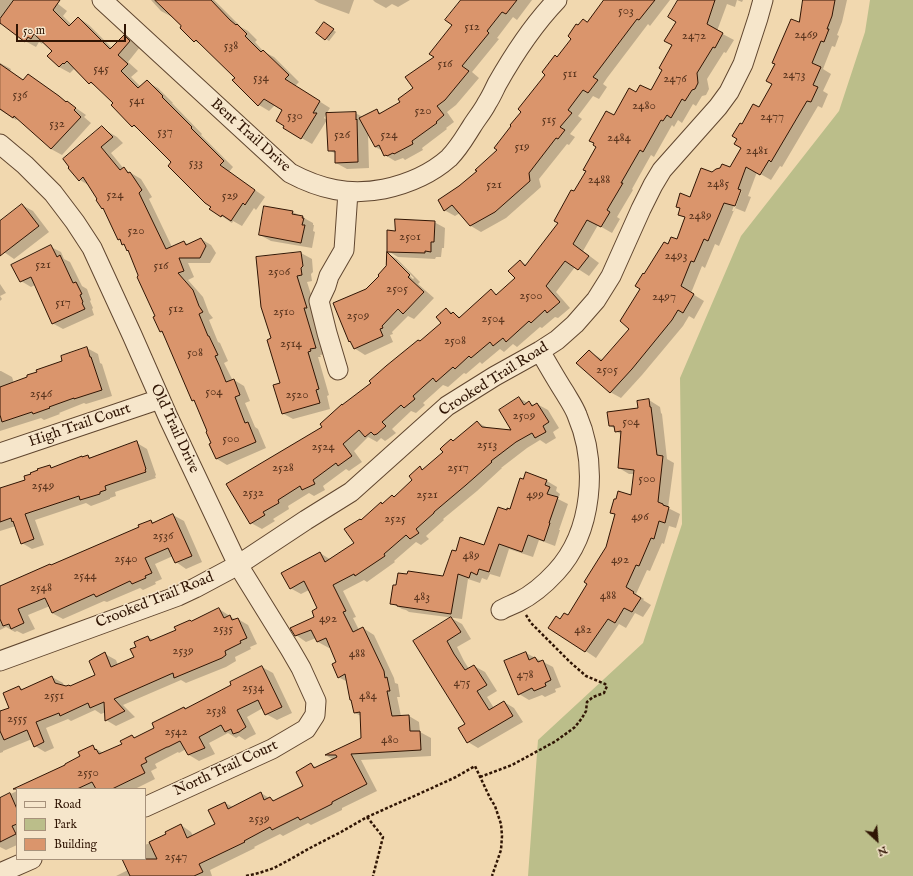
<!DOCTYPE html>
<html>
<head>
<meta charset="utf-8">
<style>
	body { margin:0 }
	#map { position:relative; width:913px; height:876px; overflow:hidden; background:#f1d8af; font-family:"IM FELL English",serif }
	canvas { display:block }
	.legend { position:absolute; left:16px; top:788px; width:130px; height:72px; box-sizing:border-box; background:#f6e6cb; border:1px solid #a7927b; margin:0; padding:5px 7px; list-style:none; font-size:12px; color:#301504 }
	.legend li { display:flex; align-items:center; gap:8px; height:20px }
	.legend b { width:20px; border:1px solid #a7927b }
	.north { position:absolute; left:857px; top:820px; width:40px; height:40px; -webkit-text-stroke:3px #f6e6cb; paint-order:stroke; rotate:154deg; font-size:11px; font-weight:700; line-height:16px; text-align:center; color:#301504 }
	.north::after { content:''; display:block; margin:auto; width:14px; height:18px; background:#301504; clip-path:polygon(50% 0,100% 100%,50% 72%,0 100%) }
	.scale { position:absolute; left:16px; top:24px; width:110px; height:18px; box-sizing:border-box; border:2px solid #301504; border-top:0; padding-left:5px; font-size:12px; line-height:14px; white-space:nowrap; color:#301504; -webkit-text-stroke:3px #f6e6cb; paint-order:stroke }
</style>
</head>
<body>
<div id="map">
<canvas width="913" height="876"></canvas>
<ul class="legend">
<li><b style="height:5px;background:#f6e6cb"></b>Road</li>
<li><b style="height:11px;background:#bbbe8a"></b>Park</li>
<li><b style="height:11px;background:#da956c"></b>Building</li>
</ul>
<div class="north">N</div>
<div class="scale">50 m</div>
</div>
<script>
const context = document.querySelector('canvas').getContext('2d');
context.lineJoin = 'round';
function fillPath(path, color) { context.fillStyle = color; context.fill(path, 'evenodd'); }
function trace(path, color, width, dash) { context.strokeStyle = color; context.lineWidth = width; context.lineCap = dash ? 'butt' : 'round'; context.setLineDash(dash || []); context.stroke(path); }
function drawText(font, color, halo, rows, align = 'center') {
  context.font = font + ' "IM FELL English",serif'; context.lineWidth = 3; context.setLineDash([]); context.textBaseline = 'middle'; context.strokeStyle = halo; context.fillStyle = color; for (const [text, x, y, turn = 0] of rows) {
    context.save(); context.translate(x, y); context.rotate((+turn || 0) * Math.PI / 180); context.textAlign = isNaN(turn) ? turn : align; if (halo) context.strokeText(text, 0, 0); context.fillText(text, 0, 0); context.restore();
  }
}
const green = new Path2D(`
	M870 0H913V876H528L538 740 643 643 682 524 680 378 741 236 839 111 865 32Z`);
const shadow = new Path2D(`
	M0 0H53L67 11 63 16 72 25 79 18 89 25 112 48 124 36 134 42 140 47 128 62 138 71 131 77 141 87 147 82 158 88 173 103H172L202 134 201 135 233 167 229 172 265 197 256 210 254 208 242 226 233 221 232 223 211 209 212 207 172 162 140 130 133 126 114 103 99 88 90 83 74 69 70 73 59 67 53 51 43 42 42 44 39 42 36 47 25 41 1 23 0 26Z
	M151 0H214L241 27 248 31 257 40 255 42 264 52 274 57 299 82 295 86 330 108 324 118 327 120 312 144 284 128 283 110 275 105 269 111 259 105 236 78 206 48 195 41 183 26 173 16 172 17 161 11Z
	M314 0H354L349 14 319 3Z
	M373 0H410L398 7 392 4 386 8 375 2Z
	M462 0H532L517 20 513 17 497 38 499 39 472 72 479 78 456 105 447 112 454 122 446 128 447 129 422 148 423 150 405 160 403 158 395 161 385 155 383 151 375 147 368 132 369 168 347 169 336 163V154L329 150 355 113 363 117 377 111 381 113 402 103 414 88 435 57 453 25Z
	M605 0H670L650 26 648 24 607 78 603 84 607 87 599 99 593 96 578 116 582 119 570 134 575 137 569 145 567 144 539 179 541 187 506 218 481 232 471 226 460 213 455 216 444 210 460 187 478 171 498 150 558 58 588 23Z
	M679 0H743L742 2 737 0 735 7 727 4 717 31 734 40 726 53 724 52 707 79 709 89 706 95 702 96 696 106 693 104 682 123 678 120 674 127 672 125 654 157 651 155 632 189 633 190 617 217 620 219 612 233 598 225 583 251 599 263 589 276 575 267 556 292 570 308 558 318 555 317 542 328 540 327 517 347 513 344 504 352 500 349 482 364 480 362 466 374 464 373 448 387 443 385 423 403 425 405 416 413 411 411 392 429 396 433 388 439 385 441 381 438 377 442 368 437 354 451 362 462 349 471 346 469 323 486 325 490 314 496 309 493 288 506 289 509 273 519 275 521 262 529 251 523 323 427 372 384 442 323 446 309 460 317 491 291 498 295 516 279 521 262 527 265 560 223 614 117 637 93 651 92 664 70 674 45 677 21Z
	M804 0H847L842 22 837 35 839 36 835 47 832 46 823 69 831 74 823 91 828 94 822 108 818 106 782 167 780 166 771 180 757 172 748 196 751 197 745 212 735 208 719 246 715 244 705 268 702 266 691 293 704 301 694 319 689 316 683 326 642 375 621 398 610 392 589 351 603 360 631 329 645 275 669 245 677 241 686 218 679 214 691 198 712 173 730 168 742 148 738 138 742 125 759 108 773 84 800 23ZM740 190H742L734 211H732Z
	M327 25 336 32 329 41 317 33Z
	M0 63 11 69 10 71 24 81 29 75 39 82 86 115 84 117 91 123 62 155 51 149 23 123 17 119 16 120 0 110Z
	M102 128 117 137 123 143 111 153 124 169 141 179 152 197 149 199 172 247 184 242 189 245 201 239 211 245 216 253 210 263H188L194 277 188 280 203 297 209 313 213 318 209 320 218 342 220 343 228 361 224 363 233 381 234 380 244 386 250 401 245 403 255 427 258 429 266 448 227 465 217 459 209 432 196 402 193 400 164 334 161 332 156 317 130 251 128 250 126 246 123 244 121 240 119 239 105 210 103 208 90 186 80 180Z
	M22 205 33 211 49 232 14 259 4 252 0 248V222Z
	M293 212 313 223V225H314L313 231 315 232 312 248 271 241 260 235Z
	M434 222 445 228 444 248H442L441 257H436L435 259 398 257 388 251 396 232Z
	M51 247 61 252 64 259 70 262 82 286 87 289 91 300 90 301 93 308 92 309 94 315 63 329 52 323 35 285 31 287 21 281Z
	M301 253 312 259 313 272 311 274 312 281 307 282 317 313 326 354 320 355 321 357H318L329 395 327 396 330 409 293 419 282 413 281 384 272 339Z
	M388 254 397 259 420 282 418 284 434 298 414 319 408 316 392 332 393 334 390 335 393 342 365 355 354 348 367 290 380 276 387 267ZM397 261 414 278 413 279 397 263Z
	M0 284 6 293 0 296 2 299 0 301Z
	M87 348 98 354 100 363 102 364 112 396 86 404 84 403 59 413 60 414 44 420 41 418 0 431V371H1L12 377 14 383 64 362Z
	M519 398 528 403 529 402 535 406 537 404 548 410 559 428 553 432 556 438 546 444 540 440 527 448 501 468H502L477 491 443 519 444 520 426 536 429 539 421 545 416 542 394 561 395 562 367 582 364 580 343 591 356 617 353 618 359 630 363 628 374 635 394 678 395 683 398 684 400 697H397L401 716H409L419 722 420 732 431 738V756L361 760 377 791 342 808V810L311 825 308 823 283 836 280 834 254 847 255 848 210 870 212 876H116L128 870 123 859H145V845L168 835 181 825 191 832 193 836 217 824 225 803 233 807 261 793 269 798H270L276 801 304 787 311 764 317 768 334 760 327 756 362 738 361 716 355 713 348 682 338 677V662L331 647 329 648 318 642 316 638 306 642 296 635 316 617 318 609 309 590 301 594 290 588 320 553 331 560 355 543 361 521 392 496 395 497 414 480 420 468 424 470 445 453 454 442 477 422 488 428 513 431Z
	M649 400 660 407 661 413 662 414 667 459 674 463 668 508 680 514 676 528 669 526 664 544 662 543 650 571 647 570 636 594 644 599 643 600 651 605 643 617 635 613 626 628 619 624 596 658 550 627 560 620 568 616 588 583 607 548 616 515 612 513 632 496 634 474H629L619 468 622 435 616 431V429L610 426 639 409 638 402Z
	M137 443 147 449 156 475 155 476 156 478 115 492 116 496 110 498V499L91 506 86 503 35 520 44 545 32 549 22 543 16 526 0 531V489L27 480 50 466 53 468 88 456 92 458Z
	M547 481 557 487 556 491 560 494 558 499 568 504 559 530H560L555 546 539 540 533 557 509 549 500 577 490 574 487 580 482 578 480 583 468 579 462 619 409 612 406 610 402 609 391 603 444 577 456 552 485 546 507 511 510 510Z
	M173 515 184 521 202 562 186 569 176 562 173 556 155 564 162 579 155 582 156 584 143 590 140 588 107 602 104 601 63 619 52 613 50 606 28 615 35 629 23 634 17 631 15 632 6 627 0 630V587L141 527 151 521 155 523Z
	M219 609 236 620 238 619 248 625 257 644 250 647 251 649 235 657 236 661 226 667 186 683 181 680 123 705 135 717 116 726 106 720V712L101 714 95 710 71 721 68 719 46 728 54 748 45 752 35 746 32 739 3 751V752L0 753V712L10 708 19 687 24 690 52 677 63 683 64 687 70 686 96 676 105 654 116 660 118 665 135 658 138 647 148 637 154 640 177 631Z
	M451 618 462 624 471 639 457 647 464 661 469 669 474 666 485 672 497 691 487 697 494 708 504 702 514 708 523 722 478 748 468 742 466 725 414 641Z
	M526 653 553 667 561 687 555 689 556 692 545 697 542 695 529 700 519 694Z
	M262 667 273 673 292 713 277 720 266 714 263 708 247 717 256 734 250 737 245 740 239 736 236 738 228 733 209 743 215 754 199 761 189 755 186 749 179 753 178 752 155 764 157 768 151 771 155 779 135 789H21L67 766 82 757 92 746 103 753 123 744 132 736 136 738 156 729 184 708 187 709 233 686Z
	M17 791V845L6 850 0 847V799Z`);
const building = new Path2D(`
	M14 0H60L53 10 69 26 78 17 110 49 124 35 130 41 118 55 128 64 121 71 138 88 147 80 163 96 162 97 192 127 191 128 224 161 220 165 255 190 245 205 243 203 231 221 222 215 221 217 209 209 211 207 205 203 168 166 171 162 134 125 132 127 111 105 113 103 91 82 89 84 67 61 64 64 63 63 59 67 47 56 52 51 34 34 31 39 28 37 25 42 0 23V19Z
	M155 0H211L230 20 236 25 237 24 247 34 245 36 261 52 263 50 289 75 285 79 320 101 313 113H317L301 139 283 128 284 126 276 121 282 110 264 99 258 106 232 80 235 78 196 40 194 42 180 28 181 26Z
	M461 0H517L506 14 502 12 487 31 489 33 462 66 469 71 445 100 437 106 444 115 436 122 437 123 412 141 413 144 394 154 393 153 387 156 386 155 384 156 379 145 375 147 359 118 377 109 379 114 400 102 398 99 413 88 405 77 434 57 429 54 452 25 445 20Z
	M604 0H655L639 20 637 19 597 72 593 77 598 80 588 93 583 90 568 110 572 113 560 127 565 130 558 139 556 138 529 173 530 181 495 212 470 226 452 205 444 211 438 200 459 186 477 171 475 170 497 150 494 148 511 126 510 125 521 112 518 109 545 75 542 72 555 55 557 57 571 39 568 36 576 24 578 25 583 19 587 22Z
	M678 0H715L707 24 723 33 715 48 713 47 697 73 698 83 695 89 692 90 685 101 682 99 671 118 667 115 663 121 661 120 643 152 640 150 621 183H623L607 210 610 212 601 227 587 220 573 244 589 256 578 270 565 261 546 286 560 302 547 313 545 310 531 323 529 321 506 342 503 338 493 346 490 342 471 358 469 356 455 369 453 367 436 382 433 378 413 396 415 399 404 408 401 405 382 422 386 426 377 434 374 435 371 432 365 437 359 430 343 444 352 456 338 466 336 463 313 480 315 484 302 490 300 486 278 500 279 503 263 512 265 515 250 524 226 484 322 427 320 424 342 404V405L371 383 369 381 386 366 418 340 420 341 441 323 436 317 446 308 451 314 453 312 459 318 491 289 496 295 515 278 508 271 520 260 525 266 558 223 554 221 571 190 574 191 586 171 583 170 596 147 593 145 594 143 589 141 606 111 614 115 629 88 636 92 640 85 651 90 662 70 659 68 672 45 664 41 676 22 668 17Z
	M803 0H835L832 16 827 29H829L824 42 821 41 812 63 821 67 813 85 818 87 811 102 807 101 771 162 769 160 760 175 746 167 738 189 741 190 735 206 724 203 708 241 704 239 694 262 691 261 681 286 694 294 683 313 678 310 672 320 632 369 610 393 576 363 589 350 601 361 629 329 620 321 640 289 635 286 643 273 644 274 664 242 668 244 671 237 677 239 685 217 678 215 680 208 676 207 680 193 690 197 701 168 712 172 716 169 720 168 722 164 730 167 741 148 734 144 737 139 732 136 740 123 742 124 753 104 759 107 772 84 766 81 775 64 772 63 791 19 799 22Z
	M324 22 334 29 325 40 316 33Z
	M0 64 23 80 28 74 59 96 66 102 67 101 76 108 74 110 81 117 51 149 14 116 13 118 0 109Z
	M356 112V120L357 119 358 162 335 163V151H328L326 113Z
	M102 126 113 137 101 147 120 170 124 167 128 173 130 172 142 190 139 193 166 249 184 241 186 245 201 238 206 246 200 258H179L184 271 178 273 193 290 199 306 203 312 199 314 208 336H209L218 355 215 356 220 367 226 382 234 379 240 395 235 397 245 423 248 422 256 442 216 459 209 444 211 443 206 432 207 431 194 400 192 401 162 331 160 332 153 317 155 316 137 277 138 276V275L128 250 127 251 124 244 122 245 120 239 118 240 103 208 102 209 96 200 97 199 83 177 79 181 68 168 69 167 63 159Z
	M22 204 39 226 0 256V221Z
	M264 206 293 211 292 214 303 216 302 218H304L302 225H305L301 243 259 235Z
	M395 219 435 221 434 242H431V252L425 251V253L387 252V230L395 231Z
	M51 245 57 257 60 255 73 283 76 282 82 294 80 295 83 302 82 303 85 309 52 324 31 277 20 282 11 265Z
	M301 252 303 266 301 268 302 275 297 276 307 308H304L316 348 310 349 311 351 308 352 319 389 316 390 320 403 282 414 273 385 280 383 267 340 271 338 261 307 256 257Z
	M387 252 410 275 408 277 424 292 403 314 398 309 382 326 383 328 380 329 383 336 354 349 350 341 349 342 333 303 366 289 379 276 378 275 386 266Z
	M87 347 90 357H91L102 390 74 399V398L49 407 50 408 33 414 32 412 2 422 0 415V387L27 377V375L37 372 36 370 62 361 61 356Z
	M519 397 524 405 529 401 532 406 537 403 549 422 543 426 546 432 535 438 532 433 516 442 491 461 492 462 466 485 434 512V513L416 529 419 533 410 539 406 535 384 554 385 556 355 576 354 574 333 585 346 611 343 612 353 632 363 627 384 671 385 678 387 677 390 691H387L392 716 409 715 410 731H420L421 750 351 754 367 784 332 802V804L300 820 298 817 272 830 270 827 244 841 245 842 199 864 203 872 194 876H130L122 859H157L149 842 166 834 165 832 181 824 187 838 215 824 208 810 225 802 228 809 261 792 264 800 270 797 273 801 303 786 296 772 311 763 314 768 337 757 336 755H325L361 738 360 712 354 713 351 700H350L345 674 338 678 332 664 336 662 326 638 317 642 311 630 295 636 290 628 314 617 312 611 317 608 310 593 304 581 290 589 281 573 320 552 325 562 354 543 344 529 360 519 361 520 381 502 382 504 392 495 394 497 412 480 409 476 420 466 422 470 443 452 440 449 443 446 451 439 453 441 477 421 482 427 511 430 499 410Z
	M649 399 650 407H651L657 455 663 456 658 502 663 504V505L669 507 665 523 659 521 654 539 651 538 639 566 636 565 626 587 634 592 633 593 641 598 632 612 624 608 615 623 608 619 585 652 548 628 556 616 560 619 564 613 568 615 587 584 584 582 606 547 615 514 610 513 614 499H616L618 491 631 495 634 470 618 468 621 431 615 432 614 426H609L607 412 638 408 637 401Z
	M137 441 146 469 145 470 146 472 105 486 106 490 100 492V494L80 500 79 496 25 514 34 539 21 544 13 521 12 522 11 518 0 522V488L25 480 24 476 31 474 30 473 38 470 37 469 50 465 51 468 82 456V457L88 455 89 458Z
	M526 472 547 480 545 485 550 487 547 494 558 497 549 523H550L544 541 528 535 522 552 499 544 489 572 479 569 477 575 471 572 469 578 458 574 451 614 397 606V605L390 604 393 585H396L398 573 407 574 408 571 443 576 452 550 456 551 460 537 484 545 498 507 507 510V508L510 509 520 478 523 479Z
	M173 514 192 556 175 563 168 548 145 558 152 573 145 576 146 578 132 584 130 581 96 597 94 594 52 613 45 598 18 609 24 623 11 629 9 624 3 626 0 619V586L50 564 51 565 139 527 138 525 151 520 152 523Z
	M219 608 224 618 230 615 232 620 238 618 247 638 240 641 241 643 225 651 226 655 222 658 174 678 173 673 114 699 125 711 105 721 104 702 90 708 88 703 60 716 59 713 36 722 44 742 34 747 27 730 4 740 0 731V711L9 708 3 693 19 686 21 690 52 676 55 683 66 686 69 685 70 686 95 675 89 661 94 658 105 652 111 667 134 657 130 649 136 647 134 642 148 636 150 641 176 630 174 627 190 620 191 621Z
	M451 617 461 632 447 641 454 654 465 670 474 665 487 685 477 691 489 710 504 701 513 716 467 743 458 728 465 724 413 641Z
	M526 652 529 660 535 657 538 662 543 660 551 680 545 683 546 686 534 691 532 688 518 695 504 661Z
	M262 666 282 707 265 715 258 700 237 710 246 727 239 732 233 734 231 729 225 732 221 725 199 737 205 748 188 755 180 741 168 747H167L145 758 147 762 141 765 145 773 112 789H96L92 782 77 789H13L65 765V764L80 756 78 752 93 745 95 750 96 749 99 754 122 744 120 741 132 735 134 738 154 728 152 723 184 707 185 709 231 685 230 682Z
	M10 793 17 809V824L12 826 16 834 0 842V798Z`);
const path = new Path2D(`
	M480 777 512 765 556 741 575 727 582 718 586 711 587 702 593 697 604 693 607 686 605 684 586 676 570 662 531 623 526 615
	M367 817 383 837 373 876
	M246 876 259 873 274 868 289 860 310 848 341 832 367 817 421 793 456 777 475 766 490 798 495 806 501 824 502 836 501 850 492 876`);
const minor = new Path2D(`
	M102 0 290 173C320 189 349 196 384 189 407 184 431 174 449 158 459 148 465 137 472 126 477 118 483 111 487 103 491 97 494 90 497 84 514 54 533 25 557 0
	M0 144 25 165 53 193 75 222 92 248 132 335 169 419 238 565 290 649 301 668 316 701 315 715 306 729 272 749 145 807
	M338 370 327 333 319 301 326 286 329 276 344 250 348 192
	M0 453 160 399
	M501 610C506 607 512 605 518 602 532 595 545 584 556 572 593 532 598 464 577 415 574 407 569 400 565 393 556 379 548 365 540 351
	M0 661 178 596 195 588 238 565 306 520 351 492 447 406 495 376 540 351 557 340 575 324 596 300 611 276 641 209 653 185 662 170 718 107 729 92 743 64 758 18 763 0
	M0 873 32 859`);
const numberNames = [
	["503",626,11],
	["512",472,27],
	["2469",806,35],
	["2472",694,36],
	["538",231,46],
	["516",445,64],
	["545",101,69],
	["511",570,74],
	["2473",794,75],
	["534",261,78],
	["2476",675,79],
	["536",20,95],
	["541",137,101],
	["2480",644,106],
	["520",423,111],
	["530",295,116],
	["2477",772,117],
	["515",549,120],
	["532",57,124],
	["537",165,132],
	["526",342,135],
	["524",389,135],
	["2484",619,138],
	["519",522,147],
	["2481",757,151],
	["533",196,163],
	["2488",599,180],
	["2485",718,184],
	["521",494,185],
	["524",115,195],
	["529",230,196],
	["2489",700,216],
	["520",136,231],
	["2501",410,237],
	["2493",676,256],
	["521",43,265],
	["516",161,266],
	["2506",279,272],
	["2505",397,289],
	["2500",531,296],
	["2497",664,297],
	["517",63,303],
	["512",176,309],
	["2510",284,312],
	["2509",358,316],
	["2504",493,319],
	["2508",455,341],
	["2514",291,344],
	["508",195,353],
	["2505",607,370],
	["504",214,392],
	["2546",41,394],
	["2520",297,395],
	["2509",524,416],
	["504",631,422],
	["500",231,439],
	["2513",487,445],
	["2524",323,447],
	["2528",283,468],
	["2517",458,468],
	["500",647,479],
	["2549",43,486],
	["2532",253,493],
	["2521",427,495],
	["499",535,495],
	["496",640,517],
	["2525",395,519],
	["2536",163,536],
	["489",471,556],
	["2540",126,559],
	["492",620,560],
	["2544",85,576],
	["2548",41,588],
	["488",608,596],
	["483",422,597],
	["492",328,619],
	["2535",223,629],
	["482",583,630],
	["2539",183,651],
	["488",357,654],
	["478",525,675],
	["475",462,683],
	["2534",253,688],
	["2551",54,696],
	["484",368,696],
	["2538",216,711],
	["2555",17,719],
	["2542",176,732],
	["480",390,740],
	["2550",88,773],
	["2539",259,819],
	["2547",176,857]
];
const streetNames = [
	["Bent Trail Drive",250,136,42],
	["Crooked Trail Road",494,380,-32],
	["High Trail Court",80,426,-19],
	["Old Trail Drive",174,429,65],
	["Crooked Trail Road",155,601,-22],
	["North Trail Court",226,769,-25]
];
fillPath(green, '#bbbe8a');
fillPath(shadow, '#0003');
fillPath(building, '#da956c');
trace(building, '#301504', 1);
trace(minor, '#60462f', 21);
trace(path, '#301504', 2.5, [3, 2]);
trace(minor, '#f6e6cb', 19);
drawText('13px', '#5a351e', null, numberNames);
drawText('15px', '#301504', '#f6e6cb', streetNames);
</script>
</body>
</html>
